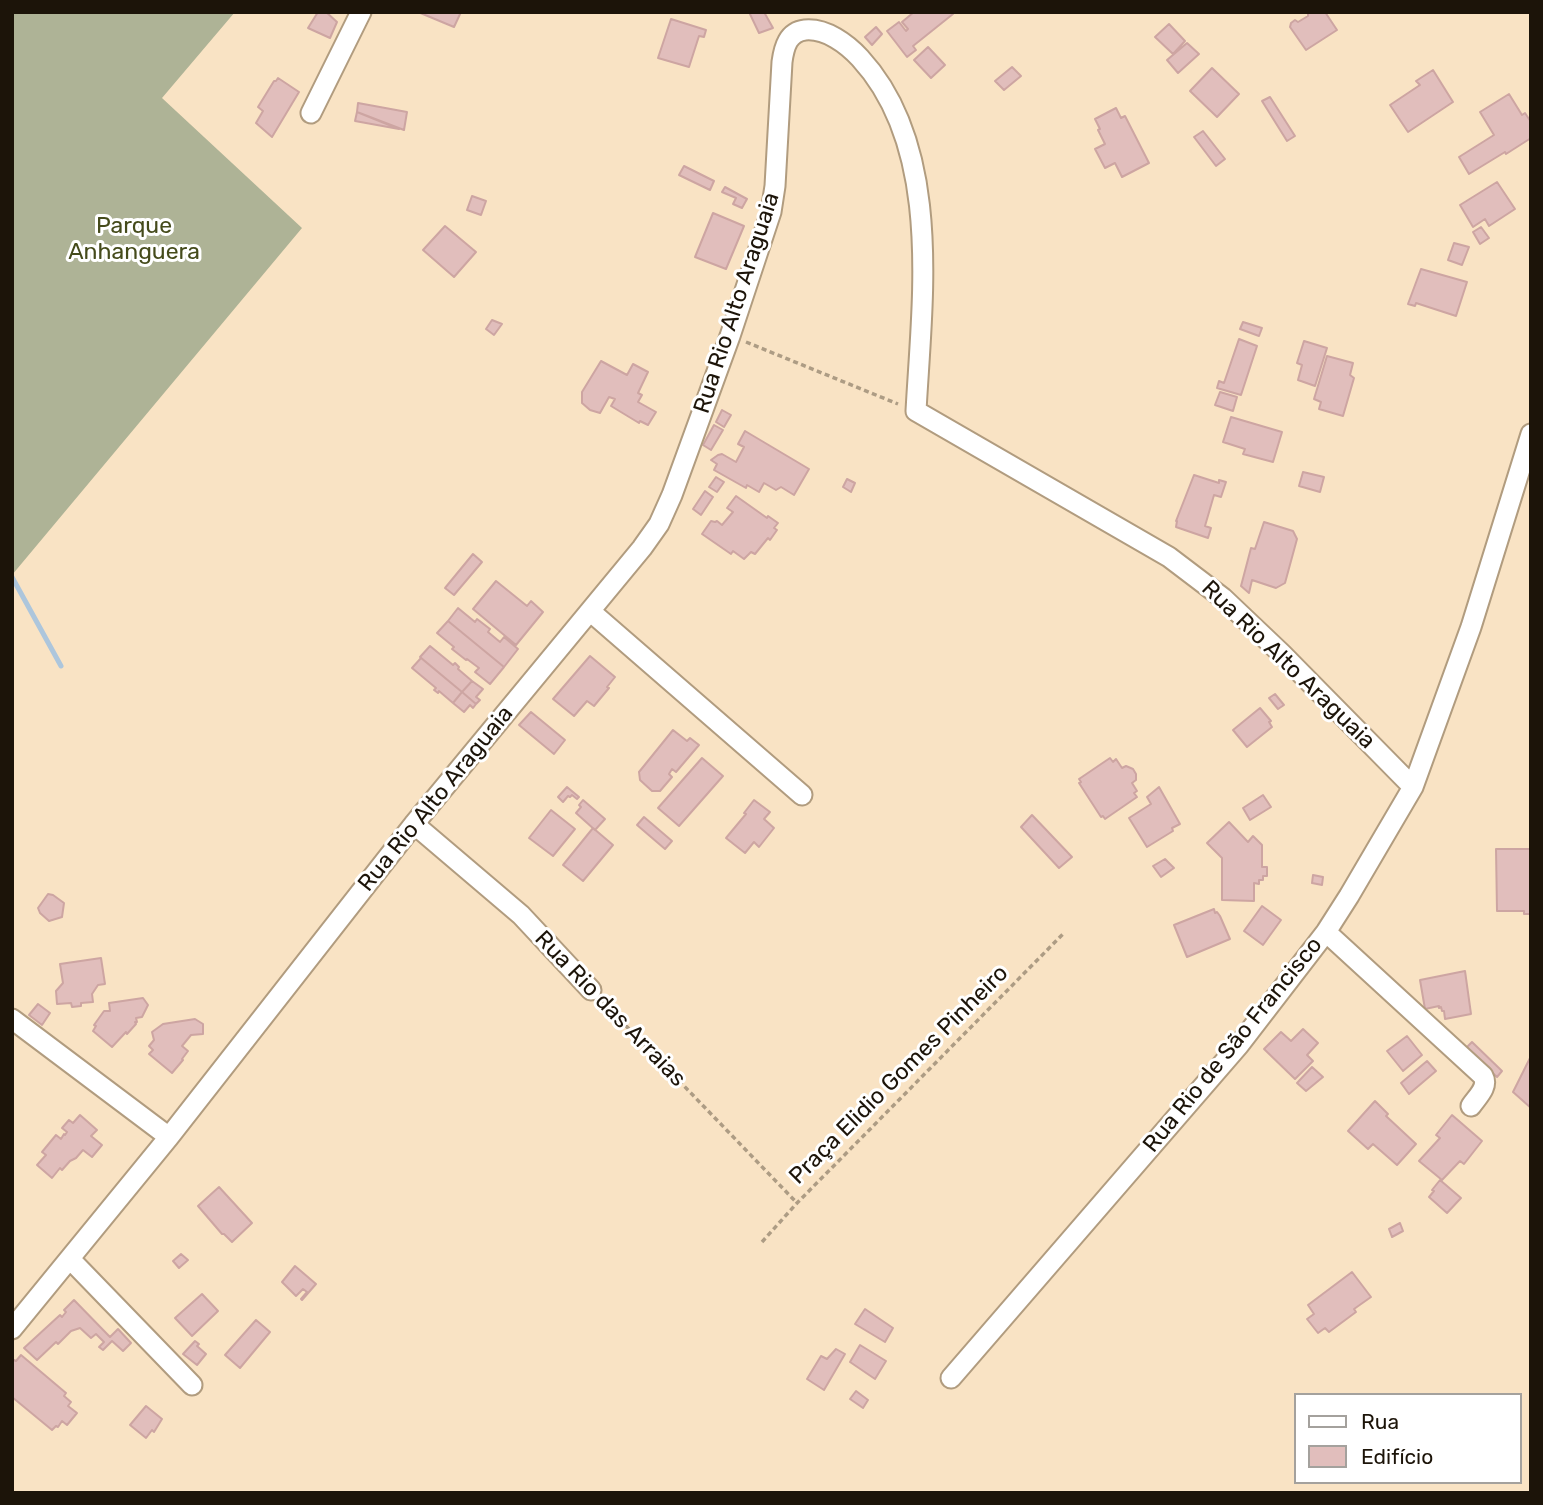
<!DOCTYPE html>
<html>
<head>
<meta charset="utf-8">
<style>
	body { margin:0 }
	#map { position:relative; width:1543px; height:1505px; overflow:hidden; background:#f9e3c4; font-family:Rubik,sans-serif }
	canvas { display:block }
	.frame { position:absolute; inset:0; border:14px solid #1c1409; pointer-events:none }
	.legend { position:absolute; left:1294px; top:1393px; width:228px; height:91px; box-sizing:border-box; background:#fff; border:2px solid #a4a19d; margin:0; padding:9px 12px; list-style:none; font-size:21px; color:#1c1409 }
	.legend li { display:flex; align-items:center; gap:14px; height:35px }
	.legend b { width:35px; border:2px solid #a4a19d }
</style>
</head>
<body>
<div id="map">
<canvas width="1543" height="1505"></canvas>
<div class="frame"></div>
<ul class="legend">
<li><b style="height:9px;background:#fff"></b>Rua</li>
<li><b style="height:19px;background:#e1bebc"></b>Edifício</li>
</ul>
</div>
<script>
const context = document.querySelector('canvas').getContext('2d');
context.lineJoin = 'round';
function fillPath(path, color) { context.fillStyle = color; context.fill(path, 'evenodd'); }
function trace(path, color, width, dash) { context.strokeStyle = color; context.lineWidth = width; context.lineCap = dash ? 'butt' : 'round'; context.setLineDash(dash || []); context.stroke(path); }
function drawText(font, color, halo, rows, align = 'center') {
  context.font = font + ' Rubik,sans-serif'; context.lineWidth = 6; context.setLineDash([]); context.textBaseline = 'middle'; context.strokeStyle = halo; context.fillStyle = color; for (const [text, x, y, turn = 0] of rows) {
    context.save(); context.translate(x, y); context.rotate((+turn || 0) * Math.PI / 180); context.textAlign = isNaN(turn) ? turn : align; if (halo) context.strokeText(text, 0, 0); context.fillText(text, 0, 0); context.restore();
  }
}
const forest = new Path2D(`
	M12 12H235L162 98 302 228 12 575Z`);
const stream = new Path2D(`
	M12 577 61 666`);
const building = new Path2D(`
	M318 12H326L337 22 330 38 308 28Z
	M418 12H461L454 27Z
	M749 12H764L773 28 759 33Z
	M914 12H951L953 14 913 46 916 50 907 57 887 31 899 22 906 31 908 29 902 22Z
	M1308 12H1325L1337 30 1306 50 1290 27 1291 23 1295 20 1298 22 1308 16Z
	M671 19 706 30 704 37 699 36 689 67 658 58Z
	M1169 24 1185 41 1173 54 1155 37Z
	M876 27 882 34 872 45 865 37Z
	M1187 43 1199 54 1178 73 1167 60Z
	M928 47 945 65 931 78 914 60Z
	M1012 67 1021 76 1004 90 995 81Z
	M1212 68 1239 94 1217 117 1190 91Z
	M1433 70 1453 102 1408 132 1390 105 1420 85 1416 81Z
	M278 78 299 92 272 137 256 123 263 111 258 107 274 81H276Z
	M1509 94 1522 115 1525 113 1531 122V138L1506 154 1505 152 1469 174 1459 157 1494 135 1480 112Z
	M1270 97 1295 136 1287 141 1262 101Z
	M358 103 407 112 404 130 357 112Z
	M1116 108 1121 118 1125 116 1149 163 1122 177 1115 163 1105 168 1095 149 1105 144 1098 130 1100 129 1095 119Z
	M357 112 399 129 355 121Z
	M1203 131 1225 159 1216 166 1194 137Z
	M684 166 714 181 710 190 679 175Z
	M1497 182 1515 209 1489 226 1485 219 1473 227 1460 205Z
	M725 187 747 199 742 208 733 204 736 198 722 192Z
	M472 196 486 201 481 215 467 210Z
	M713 213 744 226 726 269 695 257Z
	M445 226 476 252 454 277 423 250Z
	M1481 227 1489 238 1480 244 1473 232Z
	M1454 243 1469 247 1462 265 1448 260Z
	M1421 269 1467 282 1456 316 1416 303 1415 306 1408 304Z
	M492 320 502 324 494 335 486 329Z
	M1243 322 1262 328 1259 336 1240 329Z
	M1239 339 1257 346 1241 395 1217 388 1219 381 1224 383Z
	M1304 341 1327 348 1315 386 1298 380 1302 365 1297 363Z
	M1327 356 1353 363 1350 375 1354 378 1343 416 1319 409 1321 402 1314 399Z
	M601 361 627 375 633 364 648 372 638 393 642 395 638 402 656 412 648 425 640 421 639 423 611 406 615 399 609 397 600 413 590 410 582 403V392Z
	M1220 392 1237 397 1233 411 1215 405Z
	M722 410 731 415 724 427 716 422Z
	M1231 417 1282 432 1273 462 1243 454 1245 449 1223 442Z
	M714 425 723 430 711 450 703 445Z
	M745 431 809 469 794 495 781 487 776 490 764 483 759 492 747 485 746 488 714 470 717 464 711 460 718 455 722 454 736 462 744 447 738 444Z
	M1303 472 1324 477 1320 492 1299 486Z
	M1194 475 1219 483V480L1226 482 1221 497 1214 495 1205 526 1211 528 1208 538 1176 527 1177 521H1176Z
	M716 477 724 482 717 492 709 487Z
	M847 479 855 483 851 492 843 487Z
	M705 491 713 497 701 515 693 509Z
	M736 496 767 518 768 516 778 523 774 528 777 530 770 540 768 538 755 554 751 552 744 559 733 551 731 554 702 534 711 521 715 522 717 521 722 525 733 512 727 508Z
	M1264 522 1293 531 1297 539 1285 583 1276 588 1252 580 1249 593 1241 586 1251 548 1255 549Z
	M473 554 482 562 454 595 445 588Z
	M496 581 527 606 531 601 543 612 516 645 473 609Z
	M458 608 475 622 477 619 490 629 488 632 500 642 504 637 518 649 504 667 448 621Z
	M448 621 504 667 490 684 475 672 479 668 467 659 466 660 452 649 454 647 437 633Z
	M430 646 453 665 455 663 459 667 458 669 472 681 462 692 420 657Z
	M590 656 615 677 607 687 609 688 594 706 587 701 574 716 553 699Z
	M421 658 462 692 453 703 439 691 438 693 434 690 436 688 412 668Z
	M472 681 483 689 476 697 480 700 476 704 462 692Z
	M462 692 476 704 473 708 470 705 464 712 453 703Z
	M1275 694 1284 705 1278 709 1269 698Z
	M1260 708 1271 721 1269 722 1272 727 1247 747 1233 730Z
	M531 712 565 740 554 754 519 725Z
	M673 730 687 741 690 738 699 745 676 772 672 769 669 774 672 777 660 791H652L640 780 639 772Z
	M702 758 723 776 679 826 658 808Z
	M1110 758 1113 762 1116 759 1122 768 1126 766 1133 769 1136 774V780L1132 783 1137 791 1134 793 1137 797 1105 819 1103 816 1101 817 1079 783 1081 782 1079 779Z
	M567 787 579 797 577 799 572 795 570 797 568 796 563 802 558 797Z
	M1159 787 1180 824 1172 828 1173 831 1147 847 1129 818 1151 804 1147 797Z
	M1263 795 1271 807 1250 820 1243 808Z
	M583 800 605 819 595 830 576 813 581 807 579 805Z
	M754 800 770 812 764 819 774 828 759 847 754 842 745 853 726 838 746 814 744 813Z
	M551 810 575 829 553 856 529 838Z
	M1032 815 1072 857 1059 868 1021 827Z
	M644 817 672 841 665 849 637 825Z
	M1229 822 1248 842 1253 836 1262 845V867H1267V876H1263V880H1259V884L1254 883V901L1222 900V858L1207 843Z
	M593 828 613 845 583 881 563 865Z
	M1496 849H1531V914H1524V911H1497Z
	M1165 859 1174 868 1161 877 1153 866Z
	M1313 875 1323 877 1322 885 1312 883Z
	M48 894 53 895 64 903 62 917 49 921 40 913 38 908Z
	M1262 906 1281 920 1263 945 1244 931Z
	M1214 909 1215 913 1217 912 1220 916 1230 939 1187 957 1174 925Z
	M101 958 105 984 98 985 92 994 93 1002 81 1003V1006L72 1007 71 1003 57 1004 56 991 63 983 60 964Z
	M1465 971 1471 1014 1445 1019 1444 1011H1442L1441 1007 1439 1008V1006L1425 1009 1420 980Z
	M143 998 148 1005 142 1017 136 1018 137 1022H135L136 1024 127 1034 126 1032 112 1047 93 1031 96 1026 94 1025 104 1011H110L109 1003Z
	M38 1004 50 1013 42 1025 29 1015Z
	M195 1019 203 1024V1034L191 1035 182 1046 188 1051 182 1059 183 1060 172 1073 149 1054 153 1050 149 1046 154 1040 152 1032 163 1024Z
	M1303 1029 1318 1043 1307 1055 1313 1061 1295 1079 1264 1049 1281 1032 1291 1041Z
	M1407 1036 1422 1055 1403 1071 1387 1051Z
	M1472 1042 1502 1071 1497 1077 1466 1048Z
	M1531 1056V1108L1513 1092Z
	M1427 1061 1436 1071 1409 1094 1401 1083Z
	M1312 1067 1323 1077 1306 1091 1297 1083Z
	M1375 1101 1388 1114 1386 1116 1416 1144 1397 1165 1373 1144 1368 1149 1348 1131Z
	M80 1115 97 1130 91 1136 102 1145 92 1157 83 1150 76 1158 70 1161 62 1170 60 1168 52 1178 37 1165 46 1155 42 1152 56 1135 61 1139 64 1134 65 1135 67 1132 62 1128 69 1120 73 1123Z
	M1452 1115 1482 1141 1464 1164 1460 1161 1442 1180 1419 1161 1440 1138 1436 1135Z
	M1440 1180 1461 1198 1447 1213 1429 1197 1434 1191 1432 1190Z
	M219 1187 252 1223 232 1242 224 1234H222L198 1206Z
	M1400 1223 1403 1231 1392 1237 1389 1229Z
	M181 1254 188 1260 179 1268 173 1261Z
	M295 1266 316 1284 302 1300 301 1299 307 1292 303 1289 296 1296 282 1282Z
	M1352 1272 1371 1297 1354 1309 1356 1312 1329 1332 1325 1328 1318 1333 1307 1319 1314 1314 1308 1305Z
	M202 1294 218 1311 192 1336 175 1318Z
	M74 1300 110 1337 118 1329 131 1343 123 1351 112 1341 103 1350 99 1347 104 1342 96 1334 91 1338 80 1328 71 1331 58 1344 56 1342 37 1360 24 1348 60 1315 62 1317 66 1312 64 1310Z
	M865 1309 893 1328 885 1342 855 1324Z
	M256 1320 270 1332 240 1368 225 1355Z
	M195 1341 199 1344 197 1346 206 1354 197 1365 183 1354Z
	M860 1345 886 1361 875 1379 850 1362Z
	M836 1349 845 1354 824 1390 807 1379 821 1356 827 1359Z
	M21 1355 66 1393 64 1396 71 1402 68 1406 77 1413 67 1425 62 1421 58 1427 56 1426 52 1430 12 1397V1362L14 1360 16 1361Z
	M856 1391 868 1400 863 1408 850 1399Z
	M146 1406 162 1419 154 1432 152 1430 146 1438 130 1425Z`);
const path = new Path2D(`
	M746 342 898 404
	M602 1001 797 1203
	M762 1242 797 1203 1063 934`);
const street = new Path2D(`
	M311 113 361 12
	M590 611 802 795
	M414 824 521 915 591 990
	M1326 932 1483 1076C1489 1087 1477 1097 1471 1106
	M12 1019 169 1137
	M70 1259 192 1385
	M12 1329 169 1137 414 824 642 548 659 524 672 495 730 336 771 212 775 186 782 62C784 47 788 32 805 30 826 28 847 44 860 58 943 148 922 299 916 411L1169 557 1223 598 1282 654 1413 787
	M951 1378 1239 1045 1326 932 1349 896 1413 787 1471 627 1531 434`);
const parkNames = [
	["Parque",134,226],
	["Anhanguera",134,252]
];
const streetNames = [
	["Rua Rio Alto Araguaia",737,303,-72],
	["Rua Rio Alto Araguaia",1288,665,44],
	["Rua Rio Alto Araguaia",436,799,-51],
	["Rua Rio das Arraias",610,1009,46],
	["Rua Rio de São Francisco",1233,1045,-51],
	["Praça Elidio Gomes Pinheiro",899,1075,-45]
];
fillPath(forest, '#aeb396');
trace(stream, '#adc6dc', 5);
fillPath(building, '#e1bebc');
trace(building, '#cda5a2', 2);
trace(street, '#b19c7f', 23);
trace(path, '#ad9c84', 3.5, [5, 3.5]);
trace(street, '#fff', 19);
drawText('23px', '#454b1b', '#fff', parkNames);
drawText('23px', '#1c1409', '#fff', streetNames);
</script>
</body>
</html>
